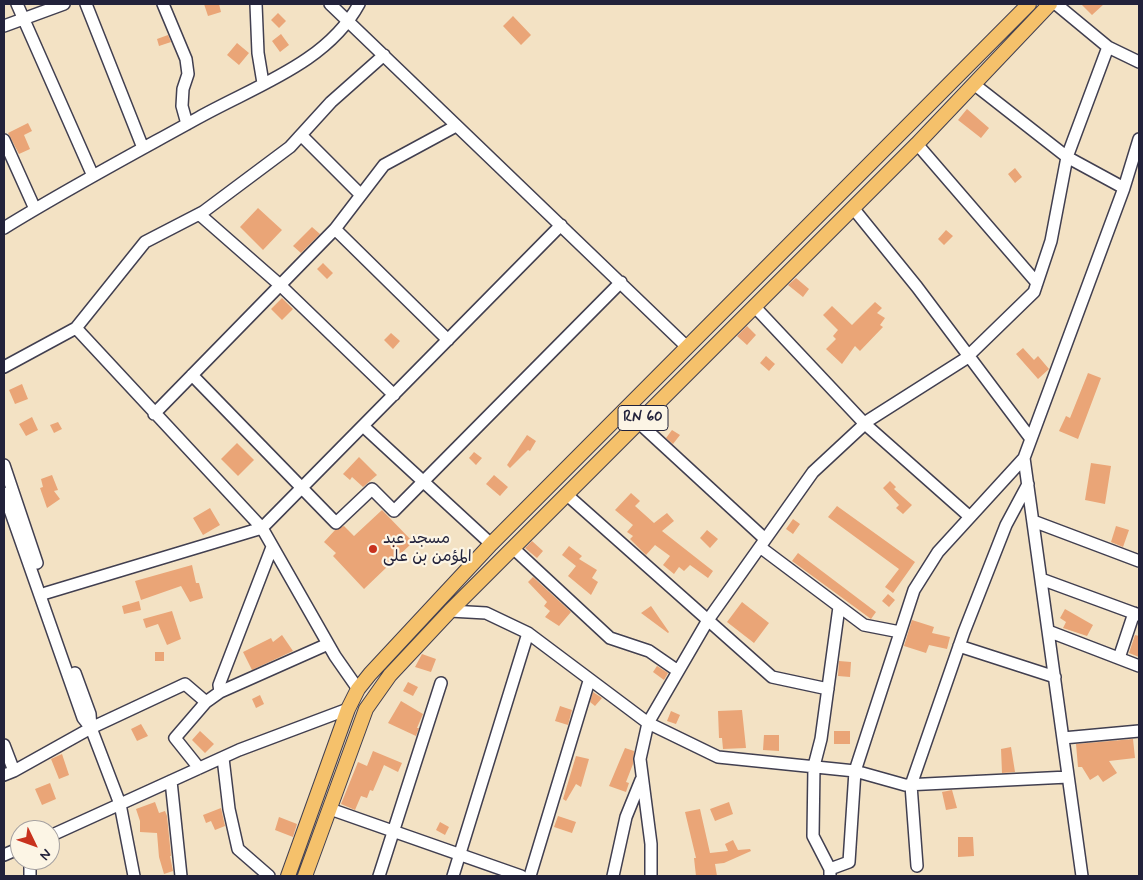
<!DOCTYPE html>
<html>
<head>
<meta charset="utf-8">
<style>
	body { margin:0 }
	#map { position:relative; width:1143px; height:880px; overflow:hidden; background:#f3e2c4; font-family:Mynerve,sans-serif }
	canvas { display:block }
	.frame { position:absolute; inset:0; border:5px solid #22223b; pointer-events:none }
	.north { position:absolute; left:10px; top:820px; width:50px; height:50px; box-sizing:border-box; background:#fcf5e5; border:1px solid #a5a1a1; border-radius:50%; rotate:132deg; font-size:14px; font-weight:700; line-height:20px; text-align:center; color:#22223b }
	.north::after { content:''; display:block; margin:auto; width:18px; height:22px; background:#c8321e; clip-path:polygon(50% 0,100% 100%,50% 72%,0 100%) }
</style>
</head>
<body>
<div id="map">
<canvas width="1143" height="880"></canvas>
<div class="frame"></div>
<div class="north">N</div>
</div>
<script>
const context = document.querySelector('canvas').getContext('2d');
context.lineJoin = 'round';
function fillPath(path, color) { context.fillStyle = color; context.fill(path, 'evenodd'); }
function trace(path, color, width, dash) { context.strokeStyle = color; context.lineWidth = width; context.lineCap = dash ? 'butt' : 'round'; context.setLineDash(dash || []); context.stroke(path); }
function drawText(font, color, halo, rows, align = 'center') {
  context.font = font + ' Mynerve,"Playpen Sans Arabic",sans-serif'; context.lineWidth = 4.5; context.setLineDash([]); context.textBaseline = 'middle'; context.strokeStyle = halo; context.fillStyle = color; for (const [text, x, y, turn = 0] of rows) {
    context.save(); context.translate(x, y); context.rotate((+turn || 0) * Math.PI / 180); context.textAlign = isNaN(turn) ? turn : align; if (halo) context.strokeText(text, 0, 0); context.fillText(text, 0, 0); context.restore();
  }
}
const building = new Path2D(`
	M204 4H219L221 12 208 16Z
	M1081 4H1104L1092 15Z
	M278 13 286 21 279 28 271 20Z
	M513 16 531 35 521 45 503 26Z
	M281 34 289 45 280 52 272 41Z
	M168 35 171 42 159 46 157 39Z
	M237 43 249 53 239 65 227 55Z
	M967 109 989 128 981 138 958 120Z
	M28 123 32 131 24 135 30 149 19 154 8 133Z
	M1015 168 1022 177 1015 183 1008 174Z
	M258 208 282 230 263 250 240 227Z
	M312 227 320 234 301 253 293 246Z
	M946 230 953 236 944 245 938 239Z
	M323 263 333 273 327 279 317 269Z
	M796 278 809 289 803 297 788 285Z
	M282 298 293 309 282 320 271 309Z
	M875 302 882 308 877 313 885 318 880 325 883 327 860 351 855 346 842 364 826 349 836 339 833 336 838 330 823 315 832 306 852 325Z
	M747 326 756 335 747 345 737 336Z
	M391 333 400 341 393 349 384 340Z
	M1023 348 1034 360 1038 356 1049 369 1038 379 1016 354Z
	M766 356 775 364 769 371 760 363Z
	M1088 373 1101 378 1078 439 1059 431 1066 416 1070 418Z
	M22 384 28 399 15 404 9 390Z
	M32 417 38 430 26 436 19 424Z
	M58 422 62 429 54 433 50 425Z
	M672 430 680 435 673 444 666 438Z
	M527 435 536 441 530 451 528 450 510 468 507 465Z
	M237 443 254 460 238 476 221 459Z
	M474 452 482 458 476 465 469 458Z
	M359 457 377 475 363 487 352 477 350 480 343 474Z
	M1091 463 1111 466 1105 504 1085 500Z
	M52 475 58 490 54 491 60 499 47 508 40 488 43 487 41 479Z
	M494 475 508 487 500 496 486 484Z
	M890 481 896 487 894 489 912 505 903 514 896 508 899 505 883 488Z
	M631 493 640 501 635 506 654 523 667 513 674 521 662 531 713 571 708 578 690 565 684 571 679 567 674 574 663 565 670 556 655 545 646 555 630 539 633 536 627 532 633 525 615 510Z
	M837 506 915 562 893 593 885 587 899 569 828 517Z
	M210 508 220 525 203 535 193 518Z
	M382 510 413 542 364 589 333 556 336 553 324 542 335 530 344 526 354 536Z
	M793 519 800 524 793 534 786 529Z
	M1116 526 1129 530 1123 547 1111 542Z
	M707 530 718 539 710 548 700 538Z
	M532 541 543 551 537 558 525 548Z
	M569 546 582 556 579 559 597 570 592 578 598 582 591 595 568 576 576 566 562 555Z
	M798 553 876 612 871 619 792 561Z
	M192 565 196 583H199L203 598 190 602 181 586 141 600 135 581Z
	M533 577 571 612 559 626 545 617 550 611 544 606 547 602 528 582Z
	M888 594 895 600 889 607 882 601Z
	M139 601 141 610 124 614 122 606Z
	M742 602 769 623 754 643 727 622Z
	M651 606 669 632 668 633 641 613Z
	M1065 609 1093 625 1087 636 1063 628 1066 622 1060 618Z
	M172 611 181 639 167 645 158 624 146 628 143 619Z
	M912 620 934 627 932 633 950 637 947 649 929 645 926 653 904 646Z
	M282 635 293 651 252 670 243 652 271 638 273 642Z
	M1135 635 1139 636V657L1129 653Z
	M155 652H164V661H155Z
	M422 654 436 659 431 672 415 667Z
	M839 661 851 662 850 677 838 676Z
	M657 666 668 673 664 680 653 672Z
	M408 682 418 687 413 696 403 691Z
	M593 692 602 698 595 706 590 702Z
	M260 695 264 704 256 708 252 699Z
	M401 701 423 714 417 728H419L416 736 388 723Z
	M560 706 572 710 568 725 555 721Z
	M742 710 746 748 723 749 722 738H719L718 711Z
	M671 711 680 715 676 724 667 721Z
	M141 724 148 736 137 741 131 729Z
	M200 731 214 744 205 753 192 740Z
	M834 731H850V744H834Z
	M764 735H779V751L763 750Z
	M1133 739 1135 758 1109 761 1117 773 1103 782 1098 775 1090 780 1082 767H1078L1076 744Z
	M1011 747 1015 772 1002 773 1001 749Z
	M625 748 634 751 633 764 626 782 629 783 626 792 609 786Z
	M373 751 402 763 398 772 384 765 373 791 370 790 367 798 361 796 355 810 341 804 358 762 367 766Z
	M62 754 69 775 59 779 51 759Z
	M576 756 589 759 581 787 576 784 566 801 563 799Z
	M50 783 56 799 42 805 35 789Z
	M952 790 957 808 946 810 942 792Z
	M155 802 159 813 165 811 167 816 171 856H170L173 871 164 874 159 857 157 833 140 832V821L136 809Z
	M729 802 733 814 715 821 710 809Z
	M221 808 225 826 215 830 211 821 206 823 203 815Z
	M700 809 710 853 728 851 725 844 733 840 738 850 750 849 751 851 724 863 715 864 717 876H696L694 858H696L685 812Z
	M558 816 576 822 572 833 554 827Z
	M279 817 297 824 293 837 275 830Z
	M440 822 449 827 445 835 436 830Z
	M958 837H973L974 856 958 857Z`);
const minor = new Path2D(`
	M17 4 93 176
	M86 4 143 148
	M163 4 186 59 188 74 183 89 182 106 187 124
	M256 4 258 53 263 83
	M330 4 687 347
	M1056 4 1108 47 1139 62
	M4 26 64 4
	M975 85 1067 157 1124 188
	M301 135 361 195
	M4 140 35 209
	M917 144 1037 283
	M853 208 917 287 1031 439
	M199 214 280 285 394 395
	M4 228C67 189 133 154 198 118 255 86 327 63 359 4
	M335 229 448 340
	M754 306 865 424 970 517
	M76 328 262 528 335 656 358 689
	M4 367 76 328 145 242 203 212 290 147 331 102 384 55
	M192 375 336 523 372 489 394 511 621 282
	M154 414 335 229 384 165 456 126
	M638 422 765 539
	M363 426 491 544
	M4 465 37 563
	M4 493 83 718 91 728 120 804 134 876
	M566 494 772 677 828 689
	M1033 521 1139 561
	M760 547 864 625 900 632
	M513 548 610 638 649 651 678 671
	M1041 579 1139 615
	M46 593 262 528 561 225
	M450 611 486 613 528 633 648 723 718 757 855 771 905 785 1068 777
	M1048 631 1139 666
	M959 646 1055 677
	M1119 658 1134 613
	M75 673 90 714 91 728
	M220 692 219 685 272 547
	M206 702 220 692 328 644
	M1063 738 1139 731
	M4 745 14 771 4 775
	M223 758 229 809 238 849 269 876
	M14 771 91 728 185 684 206 702 175 738 199 768
	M171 781 181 876
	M330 809 521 876
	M50 836 239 750 348 709
	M4 855 20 848
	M917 866 911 785 964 632 1006 525 1028 484
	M830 869 849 862 855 771 914 590 938 552 1024 458
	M830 875V869L813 836 814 766 821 739 839 607
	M30 876V860
	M379 876 441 683
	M453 876 528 633
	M530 876 589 681
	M613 876 626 817 641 780
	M651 876V844L640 759 648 723 708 620 813 472 869 420 965 359 1034 292 1051 241 1067 157 1108 47
	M1082 876 1024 458 1124 188 1139 139`);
const major = new Path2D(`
	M288 876 348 709 358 689 370 674 491 544 1029 4
	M305 876 366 709 390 675 450 611 917 144 1050 4`);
const markers = [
	[373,549,5,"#c8321e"]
];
const shields = [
	[643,418,50]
];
const shieldNames = [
	["RN 60",643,418]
];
const poiNames = [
	["مسجد عبد",383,540],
	["المؤمن بن على",383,558]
];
fillPath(building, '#eaa577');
trace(minor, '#413f50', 14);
trace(major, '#413f50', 16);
trace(minor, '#fff', 11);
trace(major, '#f5c16b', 14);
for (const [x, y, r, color] of markers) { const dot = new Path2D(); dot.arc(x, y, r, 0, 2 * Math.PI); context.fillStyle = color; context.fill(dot); trace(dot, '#fcf5e5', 2); }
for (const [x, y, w] of shields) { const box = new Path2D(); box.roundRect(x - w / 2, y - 12.5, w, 25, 4); context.fillStyle = '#fcf5e5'; context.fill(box); trace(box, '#22223b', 1); }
drawText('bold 15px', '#22223b', null, shieldNames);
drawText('16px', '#22223b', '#fcf5e5', poiNames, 'left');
</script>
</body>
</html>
